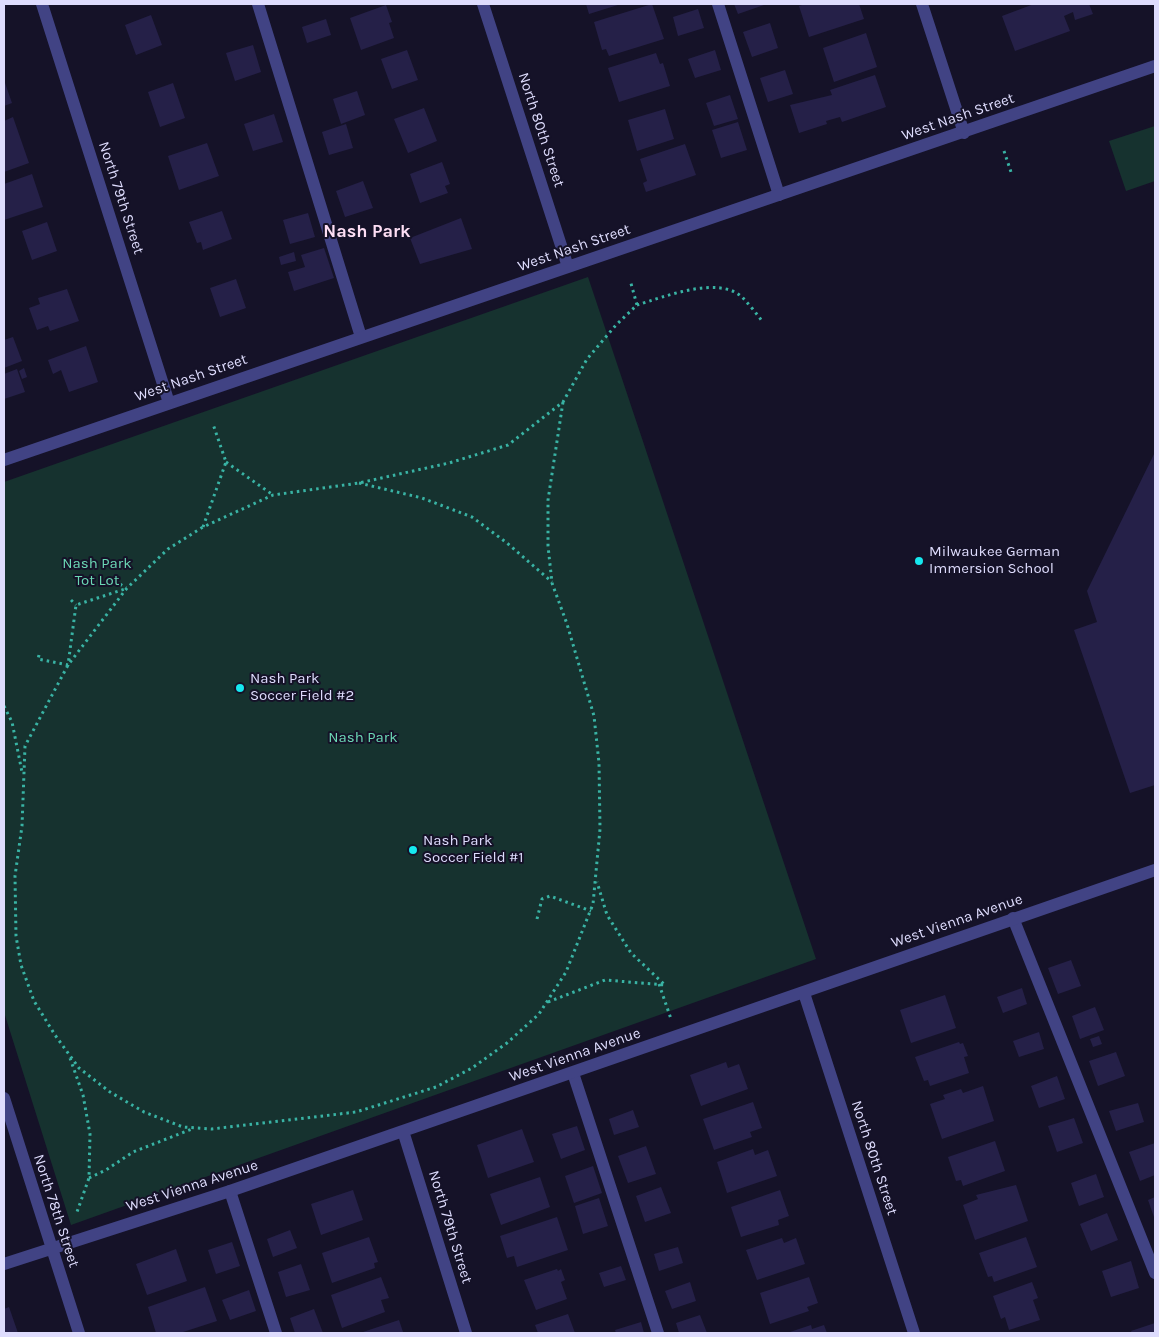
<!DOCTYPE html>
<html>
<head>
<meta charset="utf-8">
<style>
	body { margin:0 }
	#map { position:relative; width:1159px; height:1337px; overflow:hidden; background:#151228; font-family:Karla,sans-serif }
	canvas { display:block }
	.frame { position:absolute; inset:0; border:5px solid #dedcfd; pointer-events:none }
</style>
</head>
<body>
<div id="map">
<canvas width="1159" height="1337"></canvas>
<div class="frame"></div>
</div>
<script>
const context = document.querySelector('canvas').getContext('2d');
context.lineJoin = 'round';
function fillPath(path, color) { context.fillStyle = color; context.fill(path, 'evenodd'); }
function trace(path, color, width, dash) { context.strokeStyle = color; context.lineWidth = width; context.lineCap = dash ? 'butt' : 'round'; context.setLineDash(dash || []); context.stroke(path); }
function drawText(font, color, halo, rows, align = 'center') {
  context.font = font + ' Karla,sans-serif'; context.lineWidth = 4; context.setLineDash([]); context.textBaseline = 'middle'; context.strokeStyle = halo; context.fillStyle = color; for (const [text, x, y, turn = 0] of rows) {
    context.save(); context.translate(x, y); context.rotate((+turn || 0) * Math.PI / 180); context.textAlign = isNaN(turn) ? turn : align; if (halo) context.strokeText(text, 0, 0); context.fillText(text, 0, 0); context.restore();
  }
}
const green = new Path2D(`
	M1155 126V181L1126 191 1109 141Z
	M588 277 816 959 71 1225 4 1012V482Z`);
const building = new Path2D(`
	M586 4H621L589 14Z
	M652 4 664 39 609 56 606 49 602 50 594 22Z
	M734 4H763L764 5 738 14Z
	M805 4H859L864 19 809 37 799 6Z
	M1034 4H1089L1093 14 1075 20 1073 12 1064 16 1070 31 1015 51 1002 16Z
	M386 5 392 22 389 23 394 38 361 50 350 18Z
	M698 9 704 28 678 36 673 17Z
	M151 15 162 45 136 55 125 25Z
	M326 19 331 35 307 43 302 27Z
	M770 23 778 48 752 57 743 32Z
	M866 33 877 67 834 82 823 48Z
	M253 45 261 72 235 81 226 53Z
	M407 50 418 80 392 89 381 59Z
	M715 50 721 70 695 78 688 59Z
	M656 53 660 64 663 63 670 86 619 102 608 68Z
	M785 70 793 94 768 102 760 78Z
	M875 75 886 107 842 122 840 117 826 121 827 124 799 133 790 105 832 95 830 90Z
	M4 80 12 103 4 106Z
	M173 83 185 118 160 127 148 92Z
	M357 91 365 115 341 124 333 99Z
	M730 95 738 119 714 126 706 103Z
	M424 108 437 141 408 153 394 119Z
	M665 109 674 139 637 151 628 120Z
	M274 114 283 142 253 151 244 124Z
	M13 117 29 163 4 172V121Z
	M738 122 747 150 721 158 712 130Z
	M346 124 353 148 329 155 322 132Z
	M207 143 219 176 179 190 168 156Z
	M685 144 696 175 646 192 643 183 647 181 640 159Z
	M442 162 450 184 445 186 448 193 420 203 410 174Z
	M32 174 43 207 4 220V184Z
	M363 181 373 208 345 217 336 191Z
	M222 211 232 239 203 250 201 242 197 243 189 222Z
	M308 213 315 237 290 244 283 220Z
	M461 218 472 249 420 264 410 238Z
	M47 222 57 251 32 260 22 231Z
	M324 248 334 278 294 291 288 272 305 267 301 255Z
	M294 252 296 261 281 265 279 257Z
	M236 279 246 308 220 317 210 288Z
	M67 289 79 321 50 331 48 326 37 330 29 308 40 304 38 298Z
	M13 337 22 361 4 368V340Z
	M86 346 98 382 69 392 61 370 53 374 48 360Z
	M24 368 27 377 22 379 19 371Z
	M17 369 25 392 4 399V374Z
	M1155 452V785L1130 793 1074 630 1097 622 1087 591Z
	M1071 960 1081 986 1058 994 1048 968Z
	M1022 988 1027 1004 1003 1013 997 997Z
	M945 995 956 1028 911 1043 900 1010Z
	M1095 1007 1104 1030 1080 1039 1072 1016Z
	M1039 1032 1044 1049 1019 1057 1013 1041Z
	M1099 1036 1102 1044 1093 1047 1090 1039Z
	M959 1042 960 1044 963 1043 968 1056 964 1057 969 1073 930 1086 928 1080 924 1081 915 1057Z
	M1116 1052 1125 1076 1098 1086 1089 1061Z
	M726 1062 728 1068 739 1064 748 1089 701 1106 690 1075Z
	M1057 1076 1065 1099 1039 1108 1031 1086Z
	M983 1086 994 1121 942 1139 930 1104 945 1099 943 1095 961 1089 963 1093Z
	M753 1102 762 1128 750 1132 752 1137 714 1150 703 1119Z
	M1138 1103 1144 1122 1116 1131 1109 1111Z
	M633 1110 639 1127 614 1135 609 1119Z
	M1074 1118 1083 1143 1057 1152 1048 1126Z
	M577 1126 585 1150 561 1159 552 1134Z
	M522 1129 534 1162 488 1178 477 1145Z
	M995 1141 1005 1171 963 1186 961 1180 956 1181 948 1157Z
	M1155 1143V1175L1140 1181 1129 1152Z
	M646 1146 656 1174 628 1183 618 1156Z
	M753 1149 755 1155 768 1150 777 1176 727 1193 717 1162Z
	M593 1166 602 1193 574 1203 565 1176Z
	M1096 1174 1104 1197 1079 1206 1071 1183Z
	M540 1177 550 1207 501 1225 490 1194Z
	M1016 1185 1028 1221 975 1240 963 1205 978 1199 976 1195Z
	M661 1187 671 1213 645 1222 636 1196Z
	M353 1190 363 1220 321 1235 311 1204Z
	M780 1190 789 1216 778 1220 779 1225 741 1237 731 1207Z
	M1155 1197V1220L1148 1200Z
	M599 1198 608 1226 583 1234 575 1206Z
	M1107 1213 1118 1240 1091 1251 1080 1224Z
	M557 1217 568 1250 517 1267 514 1256 507 1258 500 1236Z
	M290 1230 297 1248 273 1257 267 1239Z
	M369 1237 378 1262 374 1263 375 1268 332 1283 322 1253Z
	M1026 1237 1037 1267 994 1282 992 1276 988 1277 979 1253Z
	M782 1238 784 1243 796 1238 805 1264 757 1280 746 1250Z
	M232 1242 240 1266 216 1274 208 1250Z
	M678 1247 683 1263 659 1271 654 1254Z
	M176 1249 187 1281 147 1295 136 1264Z
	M1131 1261 1139 1288 1111 1297 1102 1271Z
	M301 1264 310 1290 286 1297 278 1272Z
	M621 1266 626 1280 604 1287 599 1273Z
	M557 1269 558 1271 561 1269 565 1280 561 1282 567 1299 536 1310 524 1280Z
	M381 1277 389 1298 381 1300 385 1312 342 1328 331 1295Z
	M809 1277 818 1303 807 1307 809 1311 770 1324 760 1293Z
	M690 1282 696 1301 672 1309 665 1291Z
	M1032 1282 1038 1298 1033 1300 1040 1320 1009 1330 1005 1317 1001 1319 993 1296Z
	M205 1287 217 1321 180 1333H156L148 1307Z
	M249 1290 256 1311 230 1320 222 1300Z
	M9 1307 18 1333H4V1309Z
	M314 1309 323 1333H295L290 1318Z
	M568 1314 575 1333H538L535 1325Z
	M700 1315 707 1333H679L676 1323Z
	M399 1320 403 1332 401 1333H360Z
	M641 1322 644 1333H616L615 1330Z
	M1155 1323V1333H1132L1131 1331Z
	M811 1325 812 1329 824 1325 827 1333H787Z`);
const path = new Path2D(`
	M1004 151 1012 175
	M637 305C664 297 718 275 742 297 749 304 756 313 762 321
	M563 402 548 500V546L552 583 567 624 594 716 599 763 600 829 593 904 566 972 539 1014 507 1043 472 1068 436 1087 356 1112 212 1129 183 1127 144 1112 110 1092 79 1068 55 1035 34 1001 21 965 16 936 15 876 22 826 25 746 68 665 127 588 168 549 203 527 273 495 359 483 449 463 508 445 563 402 587 359 616 325 637 305 630 280
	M226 462 273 495
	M359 483 422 498 472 517 507 543 552 582
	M203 527 226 462 213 424
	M120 584 126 588
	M71 600 76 605
	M39 655 38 659 68 665 76 605 125 589
	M4 706 12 722 22 772
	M537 919 542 899 550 896 591 911
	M659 984 671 1019
	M548 1002 605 980 665 985 631 953 607 915 597 882
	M70 1058 83 1095 90 1134 89 1178 77 1212
	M89 1178 106 1170 133 1152 192 1129`);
const service = new Path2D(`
	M258 4 361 337
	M718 4 779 195
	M1013 918 1155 1273
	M573 1073 658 1333
	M230 1191 276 1333`);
const minor = new Path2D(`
	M42 4 169 403
	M483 4 568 267
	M922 4 964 133
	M4 460 1155 66
	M804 993 914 1333
	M4 1098 79 1333
	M403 1131 466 1333
	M4 1264 230 1191 1155 870`);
const markers = [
	[919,561,5,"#16e8ef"],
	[240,688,5,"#16e8ef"],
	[413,850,5,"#16e8ef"]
];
const streetNames = [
	["West Nash Street",958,117,-19],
	["North 80th Street",541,130,72],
	["North 79th Street",121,198,72],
	["West Nash Street",574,248,-19],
	["West Nash Street",191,378,-19],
	["West Vienna Avenue",957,921,-19],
	["West Vienna Avenue",575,1055,-19],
	["North 80th Street",874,1158,72],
	["West Vienna Avenue",192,1186,-18],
	["North 78th Street",56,1211,72],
	["North 79th Street",450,1227,73]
];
const poiNames = [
	["Milwaukee German",929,552],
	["Immersion School",929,569],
	["Nash Park",250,679],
	["Soccer Field #2",250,696],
	["Nash Park",423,841],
	["Soccer Field #1",423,858]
];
const parkNames = [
	["Nash Park",97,564],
	["Tot Lot",97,581],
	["Nash Park",363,738]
];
const quarterNames = [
	["Nash Park",367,232]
];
fillPath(green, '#16322f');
fillPath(building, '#252048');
trace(path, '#39b3a4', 3, [2.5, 4]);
trace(service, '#414384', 12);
trace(minor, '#414384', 12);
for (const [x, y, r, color] of markers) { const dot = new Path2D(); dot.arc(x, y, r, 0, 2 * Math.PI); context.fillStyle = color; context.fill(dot); trace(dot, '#151228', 2); }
drawText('15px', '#dedcfd', '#151228', streetNames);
drawText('15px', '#dedcfd', '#151228', poiNames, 'left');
drawText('15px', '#6cd9b6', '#151228', parkNames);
drawText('bold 18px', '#fddef4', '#151228', quarterNames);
</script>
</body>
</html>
